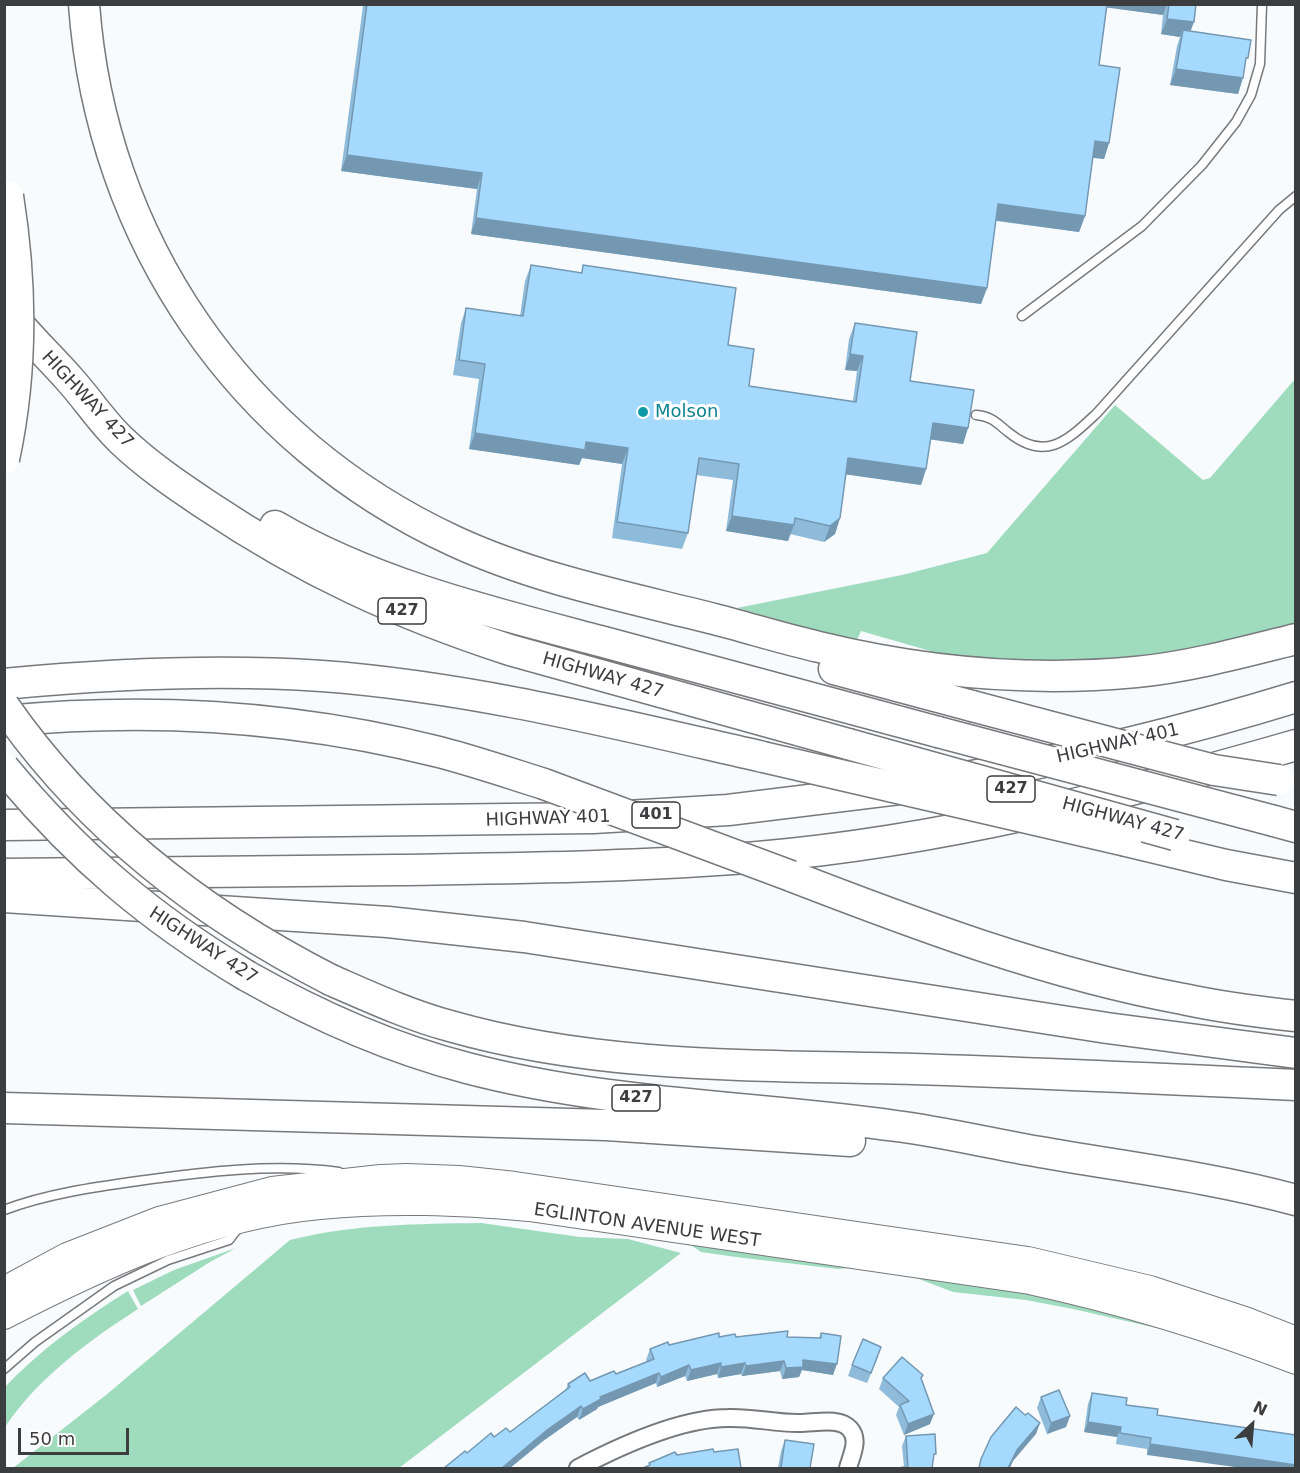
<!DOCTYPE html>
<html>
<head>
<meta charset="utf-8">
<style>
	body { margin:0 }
	#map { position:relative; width:1300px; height:1473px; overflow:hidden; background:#f8fbfd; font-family:"DejaVu Sans",sans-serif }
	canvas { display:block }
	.frame { position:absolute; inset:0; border:6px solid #3c3d3e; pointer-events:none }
	.north { position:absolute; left:1222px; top:1395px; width:60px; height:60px; -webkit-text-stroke:4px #fff; paint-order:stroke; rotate:26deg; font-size:16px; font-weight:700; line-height:24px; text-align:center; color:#3c3d3e }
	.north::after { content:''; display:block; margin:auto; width:21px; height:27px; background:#3c3d3e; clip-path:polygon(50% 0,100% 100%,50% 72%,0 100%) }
	.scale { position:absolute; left:18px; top:1428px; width:111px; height:27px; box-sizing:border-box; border:3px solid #3c3d3e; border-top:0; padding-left:8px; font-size:18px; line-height:21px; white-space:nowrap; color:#3c3d3e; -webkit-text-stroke:4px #fff; paint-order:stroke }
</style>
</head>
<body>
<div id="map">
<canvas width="1300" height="1473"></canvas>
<div class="frame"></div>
<div class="north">N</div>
<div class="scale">50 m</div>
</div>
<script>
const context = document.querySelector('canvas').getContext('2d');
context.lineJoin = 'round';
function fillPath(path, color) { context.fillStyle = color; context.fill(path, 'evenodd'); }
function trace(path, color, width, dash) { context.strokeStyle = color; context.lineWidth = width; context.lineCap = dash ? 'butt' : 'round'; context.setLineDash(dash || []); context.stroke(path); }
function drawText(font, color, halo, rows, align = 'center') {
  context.font = font + ' "DejaVu Sans",sans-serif'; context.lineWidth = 6; context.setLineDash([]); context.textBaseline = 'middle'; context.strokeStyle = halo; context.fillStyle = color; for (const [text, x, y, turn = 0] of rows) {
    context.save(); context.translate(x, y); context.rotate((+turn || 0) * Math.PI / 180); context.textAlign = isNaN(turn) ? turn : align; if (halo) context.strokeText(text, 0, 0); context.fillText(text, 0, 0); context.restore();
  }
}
const green = new Path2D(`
	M1295 379V631L1155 657 1055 664 958 659 861 631 856 642 737 608 902 575 987 553 1115 405 1203 480 1210 478Z
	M481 1223 580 1237 628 1239 681 1253 399 1468H13L106 1395 290 1240C353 1224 417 1224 481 1223Z
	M685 1241 1026 1288 1192 1336 1073 1309 1026 1300 953 1292 906 1274 870 1266 838 1269 736 1257 701 1252Z
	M236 1248 210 1262 141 1306 133 1290 174 1270Z
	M128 1291 138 1309C87 1342 39 1377 5 1427V1387C41 1349 83 1319 128 1291Z`);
const service = new Path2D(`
	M1022 316 1142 226 1202 165 1236 122 1251 95 1260 64 1262 4
	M976 415C991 416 997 423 1008 432 1046 463 1068 440 1097 413L1279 210 1296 196
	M4 1210C46 1194 95 1187 138 1181 203 1172 273 1163 339 1172
	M4 1369 35 1342 114 1286 168 1260 229 1240 239 1227`);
const minor = new Path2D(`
	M578 1468C620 1446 680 1418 728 1418 751 1417 774 1423 797 1423 812 1424 839 1416 850 1429 860 1440 851 1456 848 1468`);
const primary = new Path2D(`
	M4 1290 67 1256 159 1220 272 1190 381 1178 407 1177 459 1179 515 1185 1028 1260 1150 1289 1245 1320 1296 1340
	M4 1316C103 1265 208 1216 320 1206 391 1199 459 1202 529 1208L1030 1281C1121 1301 1209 1327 1296 1361`);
const motorway = new Path2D(`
	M84 4C101 240 240 442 454 541 536 579 627 597 714 619 749 628 784 639 819 647 922 672 1030 682 1136 672 1189 667 1244 652 1296 639
	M7 310C26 335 50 357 71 381 88 400 102 422 121 440 147 465 178 486 208 506 305 571 399 614 510 650L848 744
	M275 526C374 584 490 612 600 641 713 671 826 701 938 732
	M834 669 972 706
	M4 684C110 674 216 669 322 676 471 687 618 724 763 757
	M4 721C150 707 297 716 439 752 474 761 509 773 544 784
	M961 778C1074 758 1185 731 1296 697
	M1274 821 1296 827
	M4 825 593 818 728 810 899 789
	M1126 841 1226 865 1296 878
	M4 874C136 873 267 871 398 870 517 868 638 867 758 857 941 841 1119 796 1296 745
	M791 876C918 925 1048 974 1183 999 1220 1007 1258 1012 1296 1016
	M4 897 388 922 524 937 1107 1028 1296 1053
	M247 976C316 1015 390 1048 467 1068 607 1105 754 1106 896 1126 944 1132 992 1144 1040 1152 1126 1167 1211 1177 1296 1200
	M331 980C370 997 409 1015 450 1026 600 1069 758 1065 913 1069 1040 1073 1168 1079 1296 1085
	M4 1108 606 1125 850 1141`);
const motorwayBridge = new Path2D(`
	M4 459C23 371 22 284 8 196
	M4 706C88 827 201 914 331 980
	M972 706 1214 770 1279 780
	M938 732 1274 821
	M848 744 1175 835
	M763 757 1126 841
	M4 768C77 856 150 918 247 976
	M544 784 791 876`);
const wall = new Path2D(`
	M354 4H1196L1190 31 1245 68 1238 94 1170 85 1177 46 1180 37 1161 34 1163 15 1107 7 1099 65 1109 143 1104 159 1093 158 1085 216 1079 232 996 221 987 288 981 304 471 234 477 189 341 171 363 6Z
	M531 265 581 273 583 265 728 345 749 386 853 401 857 371 845 370 849 339 855 323 910 381 968 428 963 444 931 439 926 469 921 485 846 474 840 518 835 534 824 542 790 534 788 541 726 531 733 480 696 475 688 533 682 549 612 538 622 464 582 458 579 465 469 449 479 379 453 375 461 323 466 308 520 316 525 281Z
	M821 1333 833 1375 802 1370 799 1377 782 1379 780 1371 742 1376 741 1374 718 1378 717 1374 687 1381 685 1376 657 1387 656 1383 598 1407 597 1409 579 1420 577 1417 543 1441 510 1468H444L467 1453 494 1437 510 1432 566 1389 568 1384 590 1381 616 1374 647 1362 646 1360 650 1349 719 1337 819 1338Z
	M878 1357 867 1383 848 1376 852 1365Z
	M883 1378 921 1380 930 1424 904 1435 896 1415 899 1407 879 1389Z
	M1092 1393 1157 1415 1296 1435 1147 1455V1449L1116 1444 1117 1437 1084 1432 1088 1404Z
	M1041 1397 1070 1416 1066 1427 1047 1434 1037 1408Z
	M906 1436 932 1465V1468L904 1467 902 1446Z
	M785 1440 810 1468H778L781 1451Z`);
const shadedWall = new Path2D(`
	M1104 4H1167L1163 15 1103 7Z
	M1167 19 1194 22 1188 38 1183 30 1180 37 1161 34Z
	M1176 69 1243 78 1238 94 1170 85Z
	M1095 141 1109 143 1104 159 1089 157Z
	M347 155 482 173 477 189 341 171Z
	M998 204 1085 216 1079 232 993 220Z
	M476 218 987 288 981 304 471 234Z
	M850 354 863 356 857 371 845 370Z
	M933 423 968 428 963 444 927 439Z
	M475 433 586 442 628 448 622 464 582 458 579 465 469 449Z
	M848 458 926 469 921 485 843 474Z
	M732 516 794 525 788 541 726 531Z
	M840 518 835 534 824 542 830 526Z
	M803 1360 837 1364 833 1375 802 1370 799 1377 782 1379 786 1368Z
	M784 1361 780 1371 742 1376 746 1366Z
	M721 1363 717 1374 687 1381 691 1370Z
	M745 1363 741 1374 718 1378 721 1367Z
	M689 1365 685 1376 657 1387 661 1377Z
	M659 1373 656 1383 598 1407 597 1409 579 1420 583 1409 600 1397Z
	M581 1406 577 1417 543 1441 510 1468H502L547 1430Z
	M934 1414 930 1424 904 1435 908 1424Z
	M1070 1416 1066 1427 1047 1434 1051 1423Z
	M1088 1422 1121 1427 1117 1437 1084 1432Z
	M1040 1423 1036 1434 1013 1461 1010 1468H1008L1017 1450Z
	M1150 1444 1296 1465V1468H1242L1147 1455Z`);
const building = new Path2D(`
	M367 4H1107L1099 65 1120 68 1109 143 1095 141 1085 216 998 204 987 288 476 218 482 173 347 155Z
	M1169 4H1196L1194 22 1167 19Z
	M1183 30 1251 40 1248 58H1246L1243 78 1176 69Z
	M531 265 582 273 583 265 736 288 728 345 754 349 749 386 856 402 863 356 850 354 855 323 917 332 910 381 974 390 968 428 933 423 926 469 848 458 840 518 830 526 795 518 794 525 732 516 739 464 699 458 688 533 617 522 628 448 586 442 585 450 475 433 485 364 459 360 466 308 523 316Z
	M788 1331 787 1337 821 1338V1333L841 1336 837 1364 803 1360V1367L786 1368 784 1361 746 1366 745 1363 721 1367V1363L691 1370 689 1365 661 1377 659 1373 600 1397 601 1399 583 1409 581 1406 547 1430 502 1468H444L465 1451 467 1453 491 1433 494 1437 506 1428 510 1432 570 1387 568 1384 585 1373 590 1381 614 1371 616 1374 654 1359 650 1349 668 1342 669 1345 719 1333V1337L735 1334 736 1337Z
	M863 1339 881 1347 871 1373 852 1365Z
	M902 1357 923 1375 921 1378 934 1414 908 1424 900 1405 909 1401 883 1378Z
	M1059 1390 1070 1416 1051 1423 1041 1397Z
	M1092 1393 1127 1398 1126 1405 1158 1409 1157 1415 1296 1435V1465L1150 1444 1151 1438 1120 1433 1121 1427 1088 1422Z
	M1016 1407 1025 1415 1028 1413 1040 1423 1017 1450 1008 1468H979L981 1459 991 1437Z
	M935 1434 936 1454H934L932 1468H902V1467L908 1468 906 1436Z
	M785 1440 814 1444 810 1468H781Z
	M713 1449 714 1452 738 1449 741 1468H643L650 1465 649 1463 675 1452 677 1455Z`);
const markers = [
	[643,412,6,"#0f9aa8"]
];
const shields = [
	[402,611,48],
	[1011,789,48],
	[656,815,48],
	[636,1098,48]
];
const shieldNames = [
	["427",402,611],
	["427",1011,789],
	["401",656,815],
	["427",636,1098]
];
const streetNames = [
	["HIGHWAY 427",87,400,47],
	["HIGHWAY 427",603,676,16],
	["HIGHWAY 401",1118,744,-13],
	["HIGHWAY 401",548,819,-2],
	["HIGHWAY 427",1123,820,15],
	["HIGHWAY 427",203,946,33],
	["EGLINTON AVENUE WEST",647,1226,8]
];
const cultureNames = [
	["Molson",655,412]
];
fillPath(green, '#9fdcbe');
trace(service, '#77797c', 11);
trace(minor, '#77797c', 20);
trace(primary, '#77797c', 28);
trace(motorway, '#77797c', 33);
trace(service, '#fff', 8);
trace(minor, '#fff', 16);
trace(primary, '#fff', 26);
trace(motorway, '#fff', 30);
trace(motorwayBridge, '#77797c', 33, []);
trace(motorwayBridge, '#fff', 30);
fillPath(wall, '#8fbbda');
fillPath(shadedWall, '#7498b2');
fillPath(building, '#a6d9fe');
trace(building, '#7498b2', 1.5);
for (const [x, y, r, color] of markers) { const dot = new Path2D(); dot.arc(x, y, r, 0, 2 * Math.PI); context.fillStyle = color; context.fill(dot); trace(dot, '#fff', 2); }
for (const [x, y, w] of shields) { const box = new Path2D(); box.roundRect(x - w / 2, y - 13, w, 26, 4.5); context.fillStyle = '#fff'; context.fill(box); trace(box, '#3c3d3e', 1.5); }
drawText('bold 16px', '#3c3d3e', null, shieldNames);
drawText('18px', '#3c3d3e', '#fff', streetNames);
drawText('18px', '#0d838f', '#fff', cultureNames, 'left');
</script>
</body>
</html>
